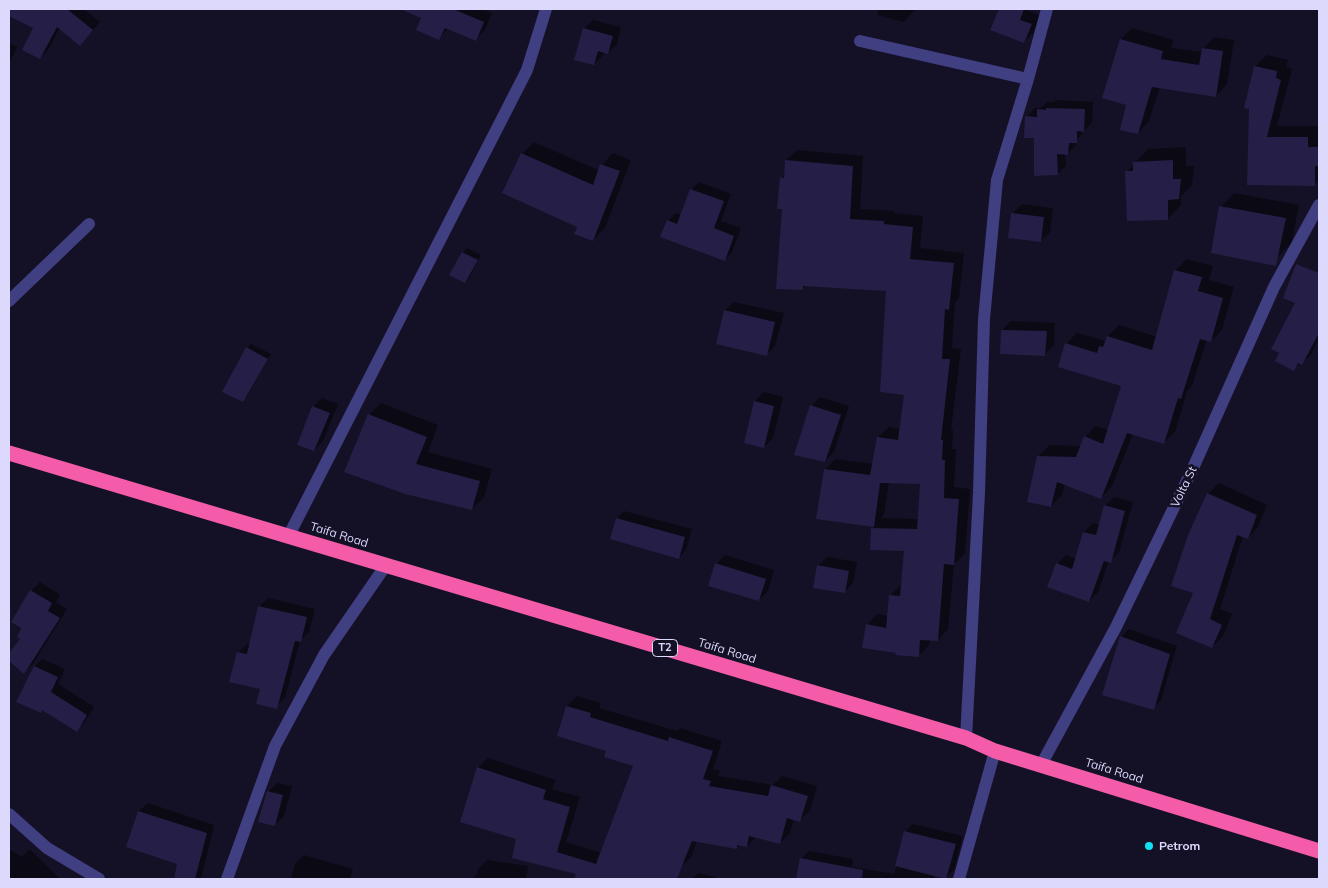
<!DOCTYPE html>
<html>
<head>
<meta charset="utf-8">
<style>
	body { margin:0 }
	#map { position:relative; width:1328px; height:888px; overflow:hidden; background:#141126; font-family:Mulish,sans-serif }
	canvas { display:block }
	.frame { position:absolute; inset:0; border:10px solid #dcd9fd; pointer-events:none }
</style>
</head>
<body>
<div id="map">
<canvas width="1328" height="888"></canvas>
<div class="frame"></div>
</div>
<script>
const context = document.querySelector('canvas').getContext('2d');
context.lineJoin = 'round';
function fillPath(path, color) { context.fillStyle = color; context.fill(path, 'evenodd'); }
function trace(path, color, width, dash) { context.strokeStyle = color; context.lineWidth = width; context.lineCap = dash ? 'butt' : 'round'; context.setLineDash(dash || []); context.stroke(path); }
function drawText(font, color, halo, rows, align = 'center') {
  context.font = font + ' Mulish,sans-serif'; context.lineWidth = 5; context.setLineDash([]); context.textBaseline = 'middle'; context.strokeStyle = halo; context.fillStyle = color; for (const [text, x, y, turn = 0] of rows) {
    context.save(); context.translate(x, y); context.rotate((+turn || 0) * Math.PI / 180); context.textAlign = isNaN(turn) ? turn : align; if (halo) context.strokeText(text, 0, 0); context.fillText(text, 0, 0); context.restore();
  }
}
const shadow = new Path2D(`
	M9 9H84L100 22 80 44 60 27 48 50 40 58 35 28 9 15Z
	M427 9H482L492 13 485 30 476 39 448 28 439 39 418 30Z
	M879 9H915L904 22 877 15Z
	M1000 9H1029V11L1040 15 1033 33 1024 42 992 30Z
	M593 20 621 27 617 44 608 53 604 52 603 55 594 64 584 29Z
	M1132 28 1174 40 1171 48 1202 52 1203 49 1214 37 1234 40 1227 84 1216 96 1160 87 1149 121 1138 133 1128 104 1121 39Z
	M9 43 17 47 9 64Z
	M1267 55 1288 60 1286 67 1292 69 1277 126H1318L1319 180 1314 185 1249 184 1255 67Z
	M1056 100 1093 102 1092 122 1076 141V145L1068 153H1065L1066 166 1057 174 1035 137 1026 117 1035 108H1040L1047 102H1054Z
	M534 142 598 170 613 153 631 160 605 228 593 240 579 226 522 154Z
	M1186 147V166H1194L1192 185 1181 196V205L1168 218 1127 172 1148 149Z
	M797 150 863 156 860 209 894 211V213L923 216 920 248 964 253 959 298 955 302 952 348 961 349 951 430H953L952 449H956L954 487 970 489 965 553 954 564 948 629 938 640H930L929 645 919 655 867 625 877 614 889 616 890 596 901 585 905 550 872 529 875 526 818 518 825 469 836 459 874 464 878 437 889 427 900 429 905 394 887 290 806 285 803 289 783 208 781 178 785 174 786 160ZM889 482 921 483 919 519 881 518 884 515Z
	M699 182 731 194 721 221 741 228 732 252 725 260 668 221 675 213 682 215 691 190Z
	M1234 193 1299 205 1292 242 1279 256 1230 252 1221 207Z
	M1022 204 1053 208 1050 232 1041 241 1013 213Z
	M467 248 481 255 469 278 465 282 451 275 463 252Z
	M1187 259 1213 266 1209 280 1234 287 1222 330 1211 341 1207 340 1192 386 1187 391 1175 432 1163 443 1133 434 1112 486 1101 498 1065 483 1062 495 1051 506 1038 456 1050 445 1082 446 1085 437 1096 426 1108 430 1122 385 1066 344 1077 333 1106 341 1108 336 1119 325 1157 337 1175 271Z
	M1300 270 1319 277V338L1311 355 1293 369Z
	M734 302 784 313 775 346 766 355 725 310Z
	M1011 321 1055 323 1054 345 1045 354 1002 330Z
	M251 344 271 354 247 396 242 400 247 348Z
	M764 392 783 397 773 438 764 447 755 401Z
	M820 397 849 406 834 452 825 461 811 406Z
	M322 398 338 404 323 441 314 450 313 407Z
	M381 403 438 425 428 452 492 469 484 497 472 509 405 492 369 415Z
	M1219 483 1267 505 1258 527 1248 538 1243 536 1220 609 1232 614 1223 636 1212 647 1194 592 1208 494Z
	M1114 497 1133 502 1119 553 1109 561 1098 592 1089 601 1057 564 1066 555 1076 559 1084 532 1093 523 1100 525 1105 506Z
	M624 511 692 529 686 550 679 557 617 518Z
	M725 555 774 570 768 591 759 600 716 564Z
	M827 557 857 562 853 583 844 592 818 566Z
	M40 582 60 595 56 602 67 609 33 664 24 672 9 659V655L21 639 23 628 12 621 31 591Z
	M268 598 315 609 309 632 300 641 285 698 276 707 238 653 247 644H251L259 607Z
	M1129 629 1177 646 1161 700 1153 708 1121 637Z
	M42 659 65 669 58 684 94 707 84 723 76 730 43 709 40 712 35 666Z
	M577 696 601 703 599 708 677 731 680 728 722 741 713 769 720 771 718 776 773 785 782 776 817 786 810 810 800 820 794 818 790 833 780 843 756 837 747 846 740 844 736 848 697 841 691 857 681 867 649 855 642 879H575L577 873 518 838 478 768 488 758 556 780 552 789 580 797 566 842 602 853 634 765 607 750 567 706Z
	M277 783 292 786 284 816 275 825 268 792Z
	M148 803 214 825 201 879H175L179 863 128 846 139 811Z
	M913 824 963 836 954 870 946 877 935 875 934 879H798L801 859 809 851 853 859 852 867 894 874 905 832Z
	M9 849 22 857 30 849 60 879H9Z
	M304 855 353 869 350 879H291L295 864Z
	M487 860 528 866 526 879H472L477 874 478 869Z
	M699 873 722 879H692Z`);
const building = new Path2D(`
	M9 9H67L93 30 80 46 57 27 40 59 22 50 33 28 9 16Z
	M400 9H453L484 22 476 41 445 28 439 40 416 30 421 18Z
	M999 9H1024L1020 20 1032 24 1024 43 990 30Z
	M583 28 613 36 608 54 598 51 594 65 574 60Z
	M1120 39 1163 51 1161 59 1199 65 1202 48 1223 51 1216 97 1152 87 1138 134 1120 130 1126 105 1102 98Z
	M1254 66 1277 71 1276 78 1281 80 1267 137H1308V147H1319V166H1315V186L1247 185 1249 109 1244 108Z
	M1046 108 1085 109 1084 132 1077 131V143H1069L1068 155 1057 154 1058 175 1034 176V138H1024L1025 116 1037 117V109L1046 110Z
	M521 153 593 185 600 164 620 171 593 241 574 234 577 227 502 193Z
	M785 160 853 166 850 219 884 221V224L913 227 910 259 954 263 949 310 945 309 942 359H950L941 440H943L942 460H945L944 498 959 499 954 565 944 564 938 641 920 640 919 657 895 655 896 653 862 648 866 624 886 628 889 595 900 596 904 551 870 550 871 528 917 529 920 484 880 483 874 527 816 519 824 469 870 475 877 437 898 440 904 395 880 392 886 291 803 286V290L776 289 782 209H777L780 177 784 178Z
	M1173 160V179H1181L1179 199 1168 200V220L1127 221 1125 171H1133V162Z
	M690 189 724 201 714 228 734 236 725 261 660 237 667 220 677 224Z
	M1219 206 1286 218 1276 266 1211 253Z
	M1011 213 1044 217 1041 242 1008 238Z
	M462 252 478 260 465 283 449 275Z
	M1296 264 1319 273V333L1302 365 1298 363 1294 371 1275 361 1279 353 1271 349 1295 303 1283 298Z
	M1174 270 1202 277 1198 291 1223 298 1211 342 1200 339 1181 399 1178 398 1164 444 1127 433 1101 499 1057 482 1051 507 1027 502 1037 456 1076 457 1084 436 1103 444 1121 386 1058 367 1065 343 1097 353 1099 346 1103 347 1107 336 1152 350Z
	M724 310 775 322 767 356 716 344Z
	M1001 330 1047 331 1045 356 1000 354Z
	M246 347 268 359 243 402 222 392Z
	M754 401 774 406 764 448 744 443Z
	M810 405 841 415 825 462 794 455Z
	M312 406 330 413 314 451 297 445Z
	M368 414 427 437 416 464 480 481 472 510 405 494 344 472Z
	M1207 493 1257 515 1248 539 1237 535 1210 619 1222 625 1212 648 1176 633 1193 593 1171 586 1188 535Z
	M1104 505 1125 511 1111 563 1104 561 1089 602 1047 587 1056 563 1072 569 1083 532 1096 535Z
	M616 518 685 537 679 559 610 539Z
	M715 563 766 579 759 601 708 586Z
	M817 565 849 571 845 593 813 588Z
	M30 590 52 603 48 611 60 618 24 674 9 661V653L20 639 17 637 21 628 11 622Z
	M258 606 307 617 301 642 295 641 277 709 256 704 260 689 229 682 237 652 247 654Z
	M1120 636 1170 654 1154 710 1102 695Z
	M34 666 58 677 51 692 87 715 77 732 42 710 41 713 16 702Z
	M566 706 591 713 590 717 668 741 669 737 713 751 703 779 711 781 709 786 768 796 771 785 808 796 800 822 787 818 780 844 749 836 747 847 737 845V849L692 841 677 879H574L576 874 512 858 516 839 460 822 477 767 546 790 543 799 570 807 557 852 596 864 633 766 604 757 606 751 557 736Z
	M267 791 283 795 275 826 258 822Z
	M138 811 207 833 195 879H174L177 864 126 847Z
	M904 831 956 844 946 879 895 866Z
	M800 858 863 870 862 879H796Z`);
const minor = new Path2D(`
	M860 41 1028 79
	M9 301 89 224
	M289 535 527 70 546 9
	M966 738 979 493 984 319 997 180 1028 79 1047 9
	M1041 765 1116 627 1193 468 1274 287 1319 205
	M9 814 47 848 99 879
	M227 879 275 746 324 655 386 565
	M959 879 995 751`);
const highway = new Path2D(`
	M9 453 966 738 995 751 1319 851`);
const markers = [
	[1149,846,5,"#11e0f0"]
];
const shields = [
	[665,648,25]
];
const shieldNames = [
	["T2",665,648]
];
const streetNames = [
	["Volta St",1184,487,-64],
	["Taifa Road",339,535,17],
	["Taifa Road",727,651,17],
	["Taifa Road",1114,771,17]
];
const poiNames = [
	["Petrom",1159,846]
];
fillPath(shadow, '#0007');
fillPath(building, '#251e46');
trace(minor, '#403f82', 12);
trace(highway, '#f45ca9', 15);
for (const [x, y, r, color] of markers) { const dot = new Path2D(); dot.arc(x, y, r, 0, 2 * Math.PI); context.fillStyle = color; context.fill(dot); trace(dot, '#141126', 2); }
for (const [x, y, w] of shields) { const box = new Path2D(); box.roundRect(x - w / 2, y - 8.5, w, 17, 4); context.fillStyle = '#141126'; context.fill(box); trace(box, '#dcd9fd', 1); }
drawText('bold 11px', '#dcd9fd', null, shieldNames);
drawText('12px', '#dcd9fd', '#141126', streetNames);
drawText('bold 12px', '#dcd9fd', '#141126', poiNames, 'left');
</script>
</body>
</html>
